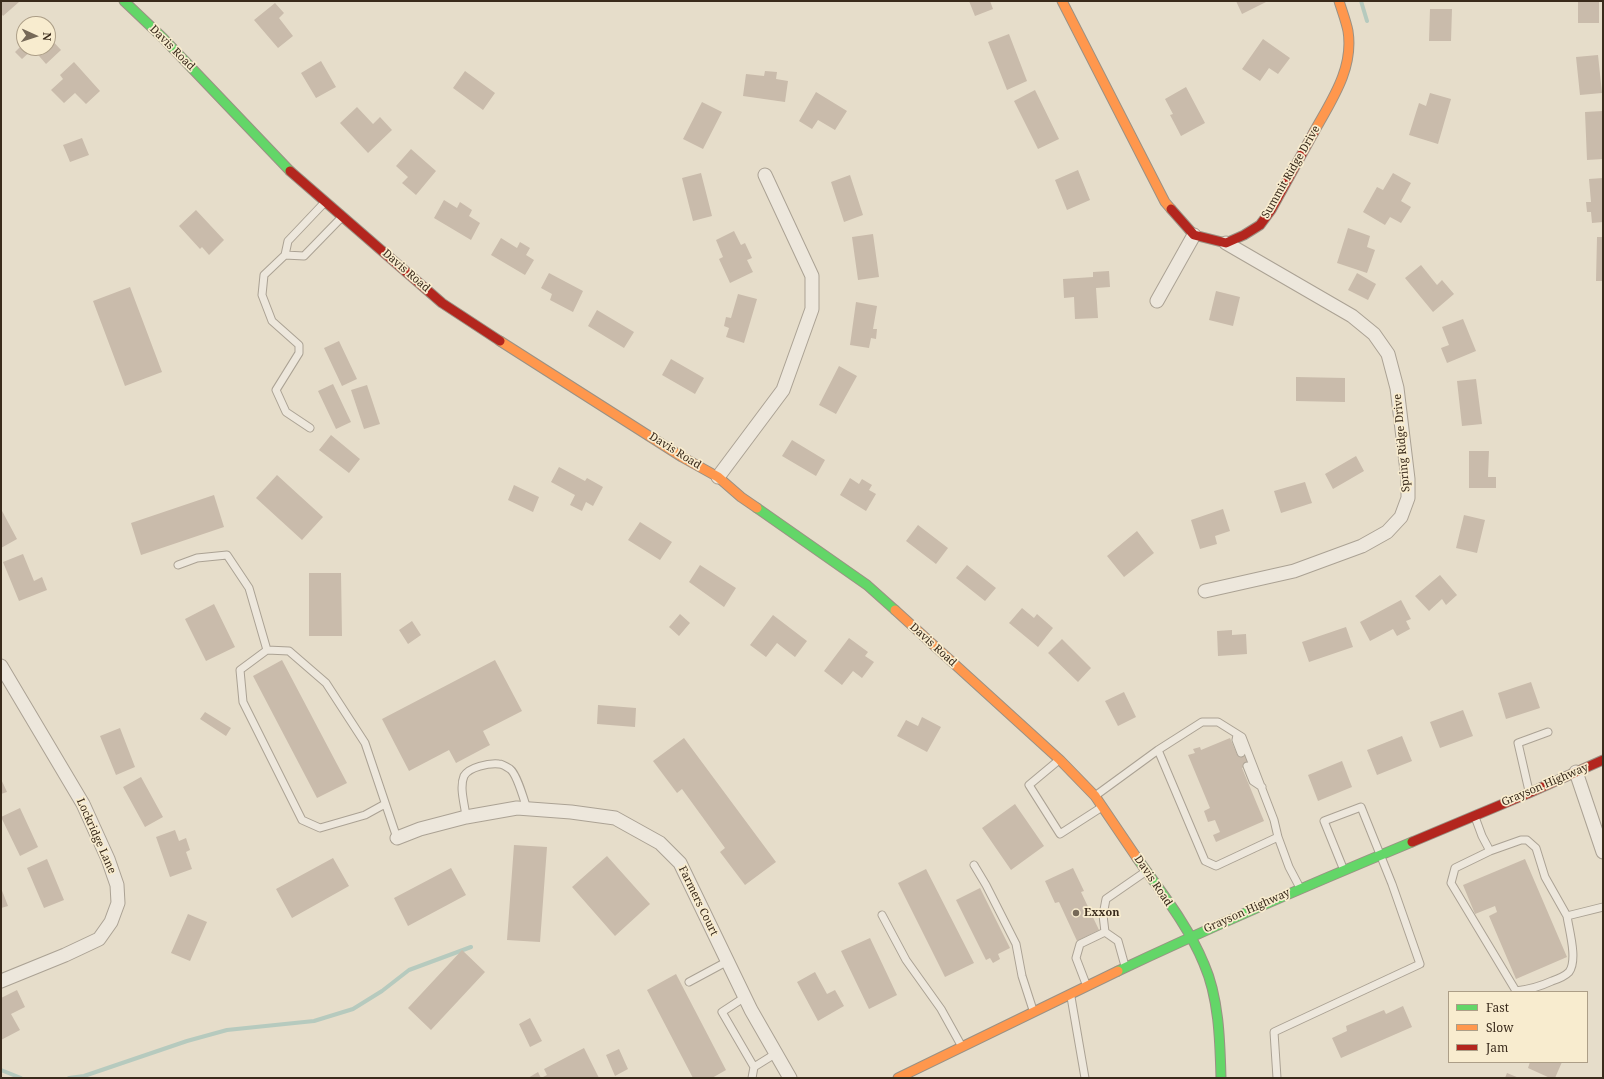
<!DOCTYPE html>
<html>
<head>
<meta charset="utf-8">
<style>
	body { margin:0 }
	#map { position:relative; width:1604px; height:1079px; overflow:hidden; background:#e6ddca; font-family:"Noto Serif",serif }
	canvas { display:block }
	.frame { position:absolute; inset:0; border:2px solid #392a1b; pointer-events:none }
	.legend { position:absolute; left:1448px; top:991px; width:140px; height:72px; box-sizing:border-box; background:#f8eccf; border:1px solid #ac9e87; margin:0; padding:5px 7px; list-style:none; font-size:12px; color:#392a1b }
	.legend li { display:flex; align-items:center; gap:8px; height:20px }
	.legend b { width:20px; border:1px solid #ac9e87 }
	.north { position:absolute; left:16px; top:16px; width:40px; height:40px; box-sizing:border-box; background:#f8eccf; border:1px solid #ac9e87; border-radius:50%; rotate:93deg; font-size:11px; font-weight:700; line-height:16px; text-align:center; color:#392a1b }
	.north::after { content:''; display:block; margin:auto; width:14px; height:18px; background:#766958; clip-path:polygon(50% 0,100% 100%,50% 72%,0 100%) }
</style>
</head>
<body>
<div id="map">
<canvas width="1604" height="1079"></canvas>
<div class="frame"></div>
<ul class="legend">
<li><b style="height:5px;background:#63d668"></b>Fast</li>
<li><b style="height:5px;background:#ff974d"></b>Slow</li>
<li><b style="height:5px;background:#b3261e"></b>Jam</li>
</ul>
<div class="north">N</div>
</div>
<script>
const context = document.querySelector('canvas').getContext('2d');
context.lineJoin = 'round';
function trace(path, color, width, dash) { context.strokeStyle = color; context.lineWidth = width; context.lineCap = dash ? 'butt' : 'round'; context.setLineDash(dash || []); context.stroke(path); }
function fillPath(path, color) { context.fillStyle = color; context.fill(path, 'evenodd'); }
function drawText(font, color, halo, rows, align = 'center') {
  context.font = font + ' "Noto Serif",serif'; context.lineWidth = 3.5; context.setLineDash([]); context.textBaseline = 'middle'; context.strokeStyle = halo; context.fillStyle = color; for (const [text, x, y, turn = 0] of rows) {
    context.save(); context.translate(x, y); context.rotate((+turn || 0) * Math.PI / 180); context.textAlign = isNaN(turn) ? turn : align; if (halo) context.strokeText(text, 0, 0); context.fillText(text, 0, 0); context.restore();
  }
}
const stream = new Path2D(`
	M1361 1 1367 21
	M1 1070 21 1078
	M69 1078 84 1076 187 1041 227 1030 314 1021 353 1009 382 991 409 970 471 947`);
const building = new Path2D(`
	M1 1H18L19 2 3 16 1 13Z
	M969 1H990L993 9 975 16Z
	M1236 1H1268L1242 14Z
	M1578 1H1599V23H1578Z
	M275 3 284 13 279 18 293 36 278 48 254 20Z
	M1430 9H1452L1451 41H1429Z
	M32 19 36 24H26Z
	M24 26V37L19 31Z
	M1009 34 1027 81 1007 90 988 42Z
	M48 36 61 50 46 64 33 49 22 59 15 52 24 43V48H48Z
	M1263 39 1290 58 1278 74 1269 68 1260 81 1242 69Z
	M1598 55 1602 93 1580 95 1576 57Z
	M321 61 336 87 316 98 301 73Z
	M74 62 100 91 86 104 75 93 64 103 51 90 63 79 60 75Z
	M465 71 495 93 483 110 453 88Z
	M765 71 777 72 776 79 788 81 785 102 743 96 746 74 764 76Z
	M1186 87 1205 123 1181 136 1170 115 1173 114 1165 99Z
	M1035 90 1059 139 1038 149 1014 101Z
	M816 92 847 111 835 130 818 120 812 129 799 121Z
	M1430 93 1451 99 1438 144 1409 135 1419 103 1426 106Z
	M702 102 722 112 703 149 683 139Z
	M357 107 373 124 380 117 392 130 368 153 340 123Z
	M1603 111V159L1587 160 1585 112Z
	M82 138 89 155 70 162 63 145Z
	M411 149 436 171 416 195 402 183 408 177 396 166Z
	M1078 170 1090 200 1067 210 1055 180Z
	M701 173 712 216 693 221 682 178Z
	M1393 173 1411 183 1401 201 1411 207 1401 223 1390 217 1385 225 1363 212 1377 187 1383 190Z
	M850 175 863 215 844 222 831 182Z
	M1603 178V222L1592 223 1591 212H1587L1586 202H1591L1589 179Z
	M444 200 457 208 460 202 472 210 469 216 480 223 471 240 434 218Z
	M196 210 224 240 209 255 202 247 200 249 179 226Z
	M1348 228 1370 236 1367 247 1375 250 1367 273 1337 263Z
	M734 231 741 245 745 243 752 258 747 260 753 272 730 283 719 259 723 257 716 240Z
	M873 234 879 277 858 280 852 237Z
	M1597 237H1603V281H1596Z
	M501 238 517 248 520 242 530 248 526 255 534 260 525 275 491 255Z
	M1421 265 1437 285 1442 280 1454 294 1433 312 1405 278Z
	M1109 271 1110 287 1096 288 1098 318 1075 319 1074 297 1064 298 1063 279 1093 277V272Z
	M549 273 583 291 573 312 550 300 552 294 541 288Z
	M1357 273 1376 284 1368 300 1348 290Z
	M130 287 162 372 125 386 93 301Z
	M1216 291 1240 297 1233 326 1209 320Z
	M738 294 757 299 744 343 726 337 729 328 724 326 726 317 731 318Z
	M856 302 877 306 873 329H877L876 339 871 338 869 348 850 345Z
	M597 310 634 332 624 348 588 326Z
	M1463 319 1476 351 1447 363 1441 348 1449 345 1442 327Z
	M339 341 357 379 342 386 324 348Z
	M671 359 704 378 695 394 662 375Z
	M839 366 857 376 836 414 819 405Z
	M1296 377 1345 378V402L1296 401Z
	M1476 379 1482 424 1462 426 1457 381Z
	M333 384 351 422 336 429 318 391Z
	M367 385 380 424 364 429 351 390Z
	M331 435 360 459 349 473 319 450Z
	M792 440 825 460 816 476 782 456Z
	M1469 451H1489L1488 477H1496V488H1469Z
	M1356 456 1364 471 1333 489 1325 474Z
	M559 467 585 481 587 478 603 487 593 506 586 502 582 511 570 505 575 495 551 482Z
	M277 475 323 517 302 540 256 498Z
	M850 478 859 484 862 479 872 485 869 490 876 494 866 511 840 495Z
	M1305 482 1312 503 1281 513 1274 491Z
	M514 485 539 497 533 512 508 500Z
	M214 495 224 527 141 555 131 523Z
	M1 509 17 539 1 548Z
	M1223 509 1230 531 1215 536 1217 544 1200 549 1191 520Z
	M1464 515 1485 520 1477 553 1456 548Z
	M640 522 672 542 660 560 628 540Z
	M918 525 948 548 936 564 906 541Z
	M1137 531 1154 553 1124 577 1107 556Z
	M23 554 34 581 42 577 47 590 19 601 3 562Z
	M700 565 736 588 724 607 689 582Z
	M967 565 996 588 985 601 956 578Z
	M309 573H341L342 636H309Z
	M1440 575 1457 595 1446 605 1442 599 1429 611 1415 596Z
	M1401 600 1411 619 1406 621 1410 629 1397 636 1393 629 1370 641 1360 622Z
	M214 604 235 647 206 661 185 619Z
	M1022 608 1034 618 1037 614 1053 628 1038 647 1009 623Z
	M680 614 690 623 679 636 669 627Z
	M773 615 807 641 795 657 777 643 766 657 750 645Z
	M412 621 421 635 408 644 399 630Z
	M1346 627 1353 647 1309 662 1302 642Z
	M1232 630V635L1246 634 1247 654 1218 656 1217 631Z
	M849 638 868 652 865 656 874 662 862 678 853 671 842 685 824 671Z
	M1062 639 1091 668 1078 682 1048 653Z
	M282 660 347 783 317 798 253 676Z
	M495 660 522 711 483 731 490 745 456 763 449 750 409 771 382 719Z
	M1531 682 1540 708 1506 719 1498 693Z
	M1124 692 1136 717 1118 726 1105 701Z
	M598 705 636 708 635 727 597 724Z
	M1463 710 1473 736 1440 748 1430 722Z
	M205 712 231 728 226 736 200 719Z
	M922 717 941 727 927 752 897 736 906 720 918 726Z
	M120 728 135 767 116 775 100 736Z
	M1402 736 1412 761 1377 775 1367 750Z
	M684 738 776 862 745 885 720 852 725 848 682 789 677 793 653 761Z
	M1230 738 1237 754 1245 751 1250 764 1242 768 1264 821 1216 842 1213 835 1220 832 1215 820 1208 822 1204 811 1210 808 1188 755 1195 753 1193 749 1200 747 1201 750Z
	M1342 761 1352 787 1318 801 1308 775Z
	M141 777 163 817 145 827 123 787Z
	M1 779 7 792 1 794Z
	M1015 804 1044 846 1011 870 982 828Z
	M20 808 38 847 20 856 1 817Z
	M175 830 179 841 186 838 190 850 186 852 192 869 170 877 156 837Z
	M514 845 547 847 540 942 507 940Z
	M607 856 650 904 615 936 572 887Z
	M333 858 349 886 292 918 276 889Z
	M47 859 64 900 44 908 27 868Z
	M1525 859 1567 957 1516 979 1489 916 1497 912 1495 906 1475 914 1463 885Z
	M451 868 466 895 408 926 394 898Z
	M1073 868 1084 891 1081 892 1099 930 1077 941 1059 902 1055 903 1045 881Z
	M926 869 974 963 945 977 898 883Z
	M1 888 8 906 1 908Z
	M980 888 1010 948 998 954 1000 959 993 963 990 958 986 960 956 900Z
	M188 914 207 922 190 961 171 953Z
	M870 938 897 995 869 1009 841 951Z
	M462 950 485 972 431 1030 408 1008Z
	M815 972 827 994 835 990 844 1006 818 1021 797 982Z
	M676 974 726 1070 712 1078H693L647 990Z
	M17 990 25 1007 11 1014 20 1030 1 1040V998Z
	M1403 1006 1412 1027 1341 1058 1332 1038 1347 1031 1346 1026 1384 1010 1386 1014Z
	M530 1018 542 1041 530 1047 519 1024Z
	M584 1048 599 1078H528L538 1072 541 1078 547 1075 544 1069Z
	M619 1049 628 1069 615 1076 606 1055Z
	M1530 1062H1562L1555 1078H1550L1528 1068Z
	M1507 1073 1519 1078H1505Z`);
const lane = new Path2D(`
	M285 255 304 256 341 218
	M310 428 286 412 276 390 299 353V345L272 321 262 295 264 275 285 255 288 241 325 202
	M178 565 197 558 227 555 249 588 267 650
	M1237 735 1236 740 1241 753
	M1158 750 1202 722H1218L1242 737 1274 820 1278 837
	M1059 760 1029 785 1060 834 1102 807
	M1247 766 1253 781 1262 787
	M1529 791 1518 743 1548 732
	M1095 796 1158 750 1205 861 1216 866 1278 837 1289 867 1299 886
	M385 804 365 815 320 828 302 820 243 702 240 670 267 650 289 651 326 683 365 743 397 838
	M466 817C465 805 459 788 464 776 469 767 489 763 499 764 502 764 507 767 510 769 517 774 524 800 527 809
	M1475 817 1482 836 1490 851 1521 840H1527L1536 848 1545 877 1567 916 1603 907
	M1490 851 1455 868 1451 883 1516 991C1531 989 1539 987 1552 981 1558 979 1565 976 1569 972 1578 960 1569 930 1567 916
	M974 865 986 885 1016 944 1022 976 1033 1010
	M882 915 906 960 941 1009 961 1045
	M1105 932 1118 941 1125 966
	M689 982 728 961
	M1086 984 1076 958 1080 944 1105 932 1103 915 1106 899 1145 872
	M745 997 722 1012 754 1067 752 1078
	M1071 997 1085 1078
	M754 1067 775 1054
	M1277 1078 1274 1032 1420 964 1392 884 1361 807 1324 821 1343 868`);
const street = new Path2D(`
	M1157 301 1194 235
	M718 477 783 390 812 309V276L765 175
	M1205 591 1294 571 1362 546 1387 532 1401 517 1408 498V479L1397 388 1388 354 1374 334 1352 316 1226 243
	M1 666 83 804 108 859 117 885 118 903 111 922 99 939 65 955 1 981
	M1576 772 1603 852
	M397 838 420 829 466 817 517 808 571 812 615 818 660 843 680 863 751 1010 790 1078`);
const fast = new Path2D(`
	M124 1 163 38 290 171
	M757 508 867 585 895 610
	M1137 858C1161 892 1188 925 1204 964 1219 998 1220 1041 1221 1078
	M1118 971C1215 925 1313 883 1412 842`);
const slow = new Path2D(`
	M1062 1 1165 202 1171 209
	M1314 132C1331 101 1354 69 1348 31 1346 21 1342 11 1339 1
	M500 341 682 457 718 477 741 497 757 508
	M895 610 1060 760 1095 796 1137 858
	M898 1078 1118 971`);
const jam = new Path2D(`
	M290 171 442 303 500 341
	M1171 209 1194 235 1226 243 1244 235 1260 225 1271 210 1314 132
	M1412 842 1529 793 1603 760`);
const markers = [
	[1076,913,4,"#766958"]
];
const streetNames = [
	["Davis Road",172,48,45],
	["Summit Ridge Drive",1291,172,-60],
	["Davis Road",406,271,41],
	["Spring Ridge Drive",1402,443,-95],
	["Davis Road",675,451,32],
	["Davis Road",933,645,42],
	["Grayson Highway",1545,785,-23],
	["Lockridge Lane",96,836,66],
	["Davis Road",1153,881,56],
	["Farmers Court",698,901,64],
	["Grayson Highway",1247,911,-24]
];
const poiNames = [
	["Exxon",1084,913]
];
trace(stream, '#b6cabe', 4);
fillPath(building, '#c9bbab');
trace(lane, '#aba294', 9);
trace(street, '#aba294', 15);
trace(fast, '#9a9184', 11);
trace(slow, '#9a9184', 11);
trace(jam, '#9a9184', 11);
trace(lane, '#ede7dc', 7);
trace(street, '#ede7dc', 13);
trace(fast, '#63d668', 9);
trace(slow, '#ff974d', 9);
trace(jam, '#b3261e', 9);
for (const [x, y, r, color] of markers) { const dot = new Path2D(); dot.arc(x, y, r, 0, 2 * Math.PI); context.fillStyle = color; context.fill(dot); trace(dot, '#f8eccf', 1.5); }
drawText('11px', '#392a1b', '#f8eccf', streetNames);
drawText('bold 11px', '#392a1b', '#f8eccf', poiNames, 'left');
</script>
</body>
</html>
